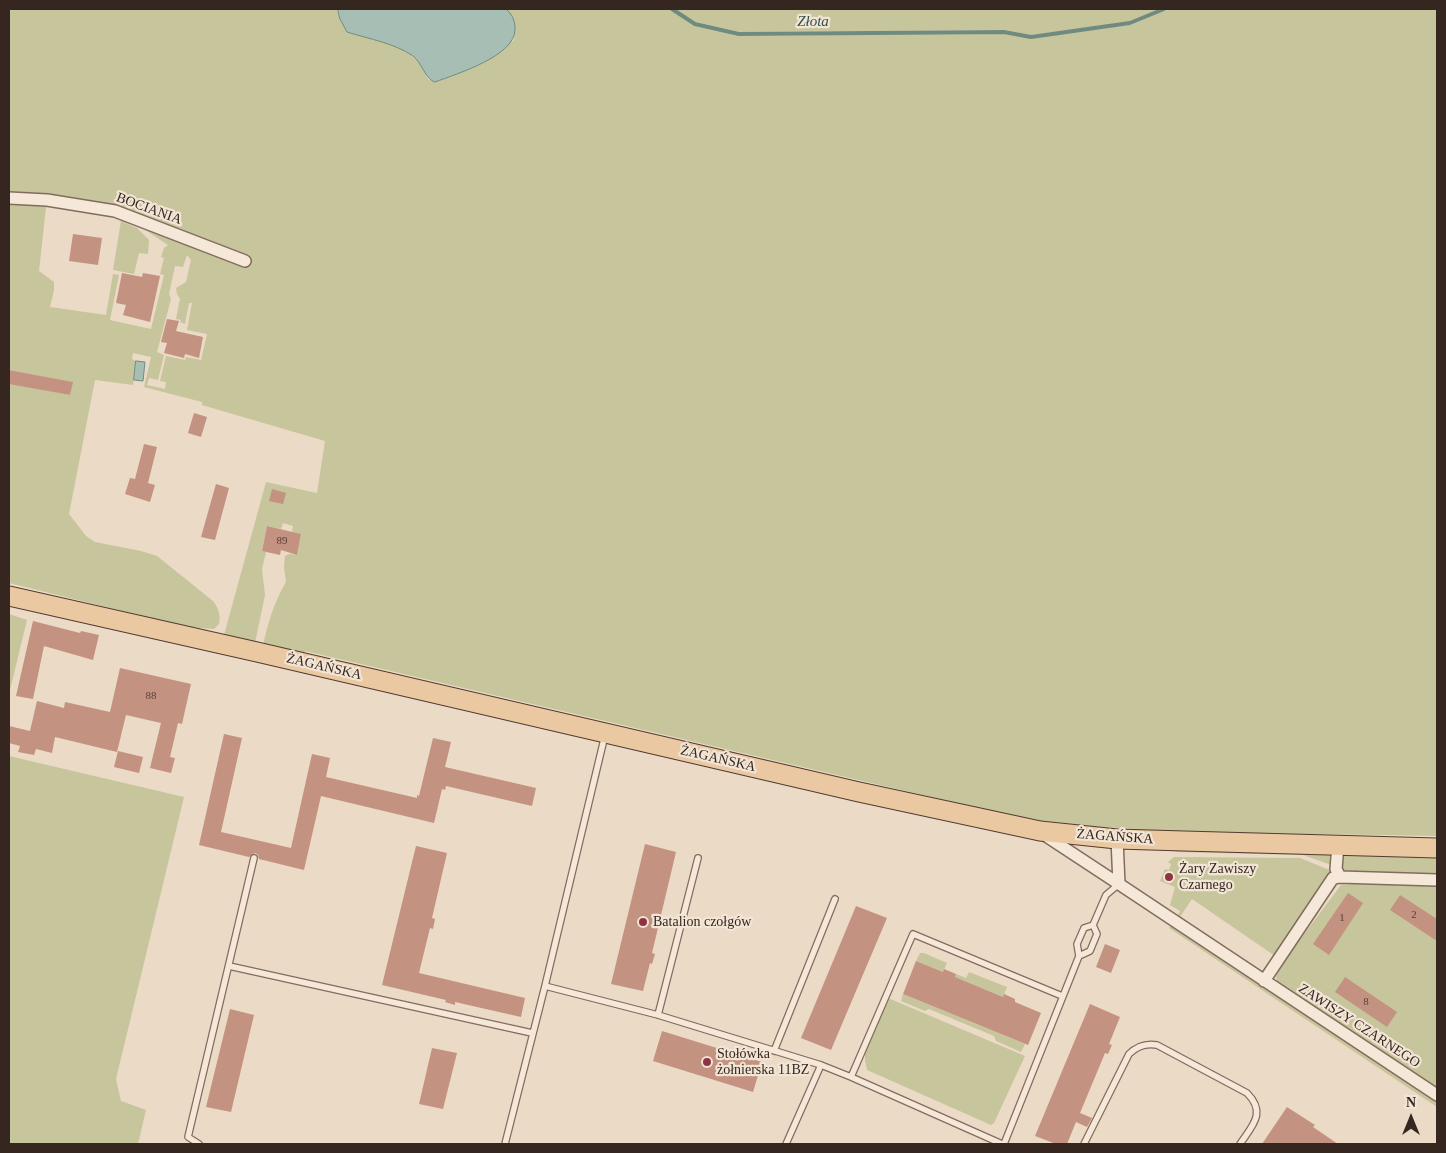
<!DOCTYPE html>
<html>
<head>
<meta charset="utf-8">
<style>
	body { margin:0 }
	#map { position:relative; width:1446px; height:1153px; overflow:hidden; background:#eadac6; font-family:"Times New Roman",serif }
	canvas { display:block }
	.frame { position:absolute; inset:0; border:10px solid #352720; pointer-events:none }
	.north { position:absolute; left:1386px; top:1093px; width:50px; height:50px; -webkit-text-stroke:4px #f2e5d5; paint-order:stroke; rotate:0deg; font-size:14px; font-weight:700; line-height:20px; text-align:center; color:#352720 }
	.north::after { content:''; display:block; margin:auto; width:18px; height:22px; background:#352720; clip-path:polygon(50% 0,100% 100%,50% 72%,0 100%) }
</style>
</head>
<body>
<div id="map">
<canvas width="1446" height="1153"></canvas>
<div class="frame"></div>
<div class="north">N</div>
</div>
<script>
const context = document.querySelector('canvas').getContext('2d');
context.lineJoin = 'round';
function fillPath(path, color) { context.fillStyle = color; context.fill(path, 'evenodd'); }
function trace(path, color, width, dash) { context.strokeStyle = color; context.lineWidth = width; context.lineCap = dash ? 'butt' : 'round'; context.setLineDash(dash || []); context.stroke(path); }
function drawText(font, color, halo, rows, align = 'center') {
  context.font = font + ' "Times New Roman",serif'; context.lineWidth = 4.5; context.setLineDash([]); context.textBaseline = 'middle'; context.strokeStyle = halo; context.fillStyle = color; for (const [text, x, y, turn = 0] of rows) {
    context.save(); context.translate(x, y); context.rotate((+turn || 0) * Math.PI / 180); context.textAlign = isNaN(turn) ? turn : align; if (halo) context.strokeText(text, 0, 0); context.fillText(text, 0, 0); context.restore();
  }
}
const green = new Path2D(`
	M9 9H338L340 19 347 32C370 39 407 45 421 65 424 69 426 74 428 79L435 82 483 63 514 40 515 23 506 9H670L694 24 740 36 1003 33 1030 38 1131 25 1168 9H1437V836C1302 833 1165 836 1030 820L305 651V655L263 645C268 623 274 602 286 582L284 567 285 556 289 554 297 555 301 534 292 532 293 526 283 523 281 529 267 526 262 551 266 552 262 569 265 595 255 643 224 635 266 482 317 493 325 441 202 405V402L144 387 151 357 133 353 132 359 136 361 133 385 95 380 69 514 86 536 95 542 141 551 157 556 213 601C218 607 221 616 219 624L214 629 187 627 9 583V385L13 384 70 395 72 382 9 370V201L45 204 46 207 39 271 54 282V290L50 307 106 315 113 274 119 275 110 320 151 329 164 275 160 274 164 258 161 257 164 248 168 245 147 231V228L107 206 49 194 9 192ZM187 255 191 260 186 282 176 288 177 294 180 299 176 319 181 320 180 322 185 324 189 303H192L187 330 207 334 201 360 186 357 185 360 166 356 160 381 166 382 165 389 147 385 149 378 158 380 164 355 157 352 171 299 169 294 175 266 183 267Z
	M675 9H1161L1130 22 1031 35 1004 30 740 32 696 22Z
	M121 221 137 228 149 240 148 254 139 253 134 274 113 270Z
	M9 614 27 620 9 694Z
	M9 756 184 797 116 1079 121 1101 146 1110 138 1144H9Z
	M1180 850 1333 853 1334 866 1303 855 1174 852Z
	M1437 853V876L1349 873 1344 871 1341 863 1342 854Z
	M1174 857 1300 858 1332 871 1275 956 1192 899 1180 917 1178 915 1180 911 1170 905 1175 887 1160 881 1165 869 1169 870 1171 864 1168 862Z
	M1351 884 1437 886V1089L1277 981 1276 976 1298 942 1341 885Z
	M1171 925 1437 1103V1107L1169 928Z
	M920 953H924L947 963 943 972 916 961Z
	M969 972 1007 987 1003 997 955 977 956 974 966 978Z
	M903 994 1025 1044 1021 1052 996 1041 994 1036 929 1009 925 1011 901 1001Z
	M888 998 1025 1056 994 1123 991 1125 867 1070 865 1060V1050Z`);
const water = new Path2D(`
	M338 9H506C512 14 515 20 515 29 516 56 456 74 435 82 426 80 422 63 413 56 394 43 369 39 347 32L340 19Z
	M136 361 145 362 143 381 134 380Z`);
const stream = new Path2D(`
	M672 9 695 24 739 34 1004 32 1031 37 1130 23 1164 9`);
const building = new Path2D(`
	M73 234 102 238 98 265 69 261Z
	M122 273 142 277 143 273 160 276 150 322 123 315 126 305 116 303Z
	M167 319 179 321 176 331 203 337 199 358 185 354 184 358 164 353 167 343 161 342Z
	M9 370 73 382 70 395 9 384Z
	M194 413 207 417 201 437 188 433Z
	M144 444 157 447 148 483 155 485 150 502 125 494 130 478 135 479Z
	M216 484 229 488 215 540 201 537Z
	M272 489 286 493 283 504 269 501Z
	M267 526 301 534 297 555 281 550 280 555 262 551Z
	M33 621 80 633 81 631 99 635 93 660 44 646 33 699 16 696Z
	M120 668 191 684 182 724 178 723 170 757 175 758 171 773 150 768 161 723 126 715 117 752 55 737 52 753 36 749 34 755 18 752 20 746 9 743V726L30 731 37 701 64 708 65 702 110 712Z
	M224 734 242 738 221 832 291 848 312 754 330 758 326 777 417 798V795L419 796 433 738 451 742 445 767 536 788 532 806 446 786 445 790 442 789 434 823 321 796 304 870 259 859 258 855 255 853 249 857 199 845Z
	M118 751 143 757 139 773 114 767Z
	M645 844 676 852 652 953 655 954 652 964 650 963 643 991 611 984Z
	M416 846 447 853 432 918 435 919 433 929 430 928 419 973 525 998 521 1017 455 1002V1005L445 1002 446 1000 382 985Z
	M1348 893 1363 903 1329 955 1313 944Z
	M1400 895 1437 919V941L1390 910Z
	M856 906 887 918 831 1050 801 1038Z
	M1105 944 1120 950 1111 973 1096 967Z
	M916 961 943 972 944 969 956 974 955 977 1003 997 1004 994 1015 999V1002L1041 1013 1028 1045 903 994Z
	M1345 977 1397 1012 1387 1027 1335 992Z
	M1090 1004 1120 1017 1109 1044 1112 1045 1108 1054 1105 1053 1080 1113 1092 1118 1087 1127 1076 1122 1067 1144H1056L1035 1136Z
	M230 1009 254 1015 231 1112 206 1107Z
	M662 1031 762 1062 753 1092 653 1061Z
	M432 1048 457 1053 443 1109 419 1104Z
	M1287 1107 1315 1125 1313 1127 1338 1144H1262Z`);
const service = new Path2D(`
	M1079 956 1090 951 1097 934 1093 925 1106 895 1119 884
	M229 966 532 1033
	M545 986 658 1015 821 1065 851 1077
	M658 1015 698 858
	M774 1051 835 899
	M199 1144 188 1137 254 858
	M505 1144 545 986 605 735
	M786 1144 821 1065
	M1002 1144 851 1077 913 934 1062 996
	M1004 1144 1079 956 1077 944 1084 928 1093 925
	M1084 1144 1129 1054C1136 1047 1146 1043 1157 1045L1247 1093C1267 1113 1252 1126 1240 1144`);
const minor = new Path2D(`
	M9 198 47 200 115 211 245 261
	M1043 834 1119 884
	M1117 839 1119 884 1437 1095
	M1338 845 1336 869 1340 877
	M1264 981 1333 878 1340 877 1437 880`);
const primary = new Path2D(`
	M9 596 257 652 859 792 1040 831 1117 839 1184 841 1437 848`);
const markers = [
	[1169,877,5,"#8d3442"],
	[643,922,5,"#8d3442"],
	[707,1062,5,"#8d3442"]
];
const numberNames = [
	["89",282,541],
	["88",151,696],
	["2",1414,915],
	["1",1342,918],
	["8",1366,1002]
];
const streetNames = [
	["BOCIANIA",149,209,20],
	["ŻAGAŃSKA",324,667,13],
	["ŻAGAŃSKA",718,759,13],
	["ŻAGAŃSKA",1115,837,4],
	["ZAWISZY CZARNEGO",1359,1026,33]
];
const poiNames = [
	["Żary Zawiszy",1179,869],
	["Czarnego",1179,885],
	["Batalion czołgów",653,922],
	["Stołówka",717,1054],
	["żołnierska 11BZ",717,1070]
];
const waterNames = [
	["Złota",813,22]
];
fillPath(green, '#c7c59b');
fillPath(water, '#a7beb4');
trace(water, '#6f8b80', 1);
trace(stream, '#6f8b80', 4);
fillPath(building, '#c49280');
trace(service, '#836c5e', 8);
trace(minor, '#836c5e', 14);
trace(primary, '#523b31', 21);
trace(service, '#f5e8d9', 5.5);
trace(minor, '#f5e8d9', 11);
trace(primary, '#e9c8a2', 19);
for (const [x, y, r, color] of markers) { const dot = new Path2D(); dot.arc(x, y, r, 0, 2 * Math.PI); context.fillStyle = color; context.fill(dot); trace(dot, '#f2e5d5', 2); }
drawText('11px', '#594238', null, numberNames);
drawText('14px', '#352720', '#f2e5d5', streetNames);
drawText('14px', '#352720', '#f2e5d5', poiNames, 'left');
drawText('italic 15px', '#31534c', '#f2e5d5', waterNames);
</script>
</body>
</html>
